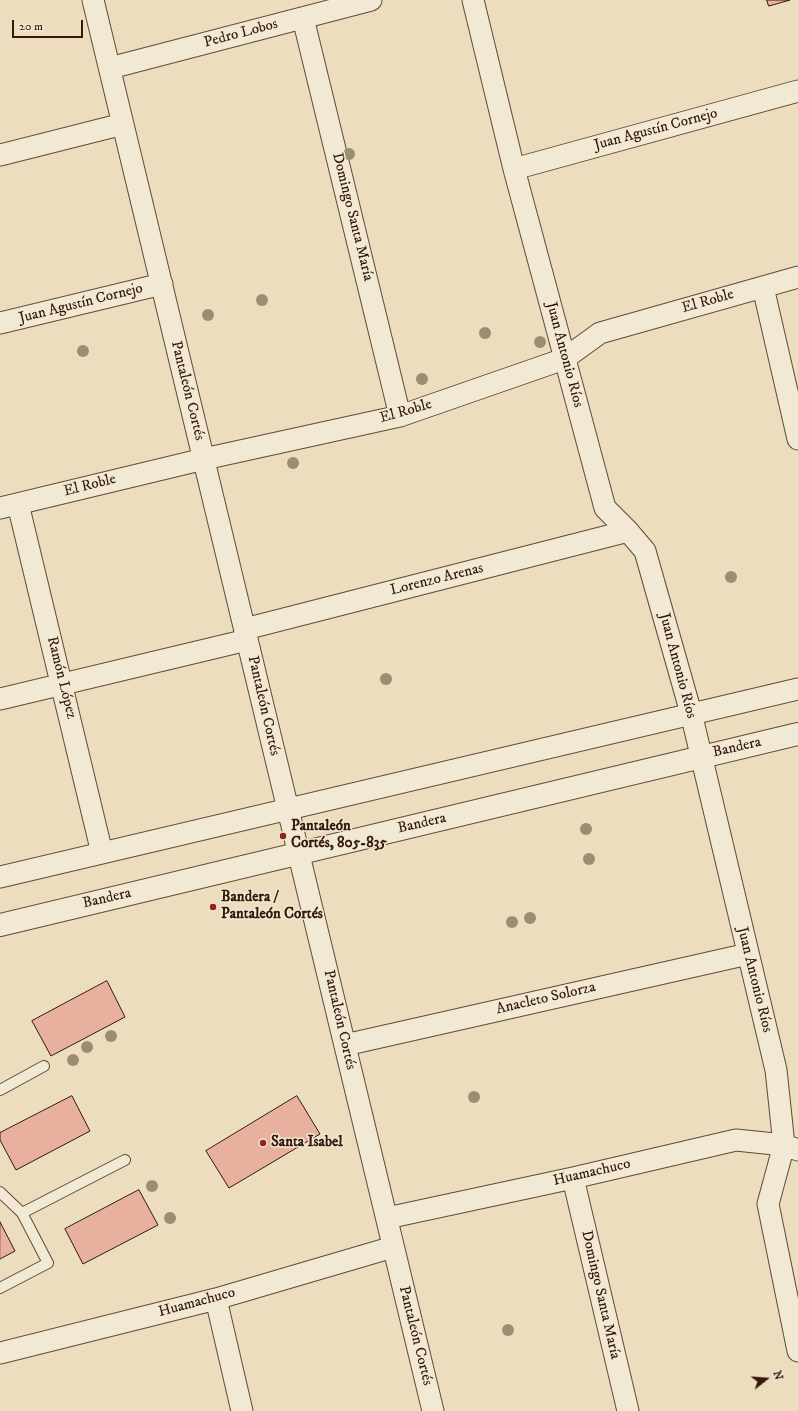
<!DOCTYPE html>
<html>
<head>
<meta charset="utf-8">
<style>
	body { margin:0 }
	#map { position:relative; width:798px; height:1411px; overflow:hidden; background:#ebddbd; font-family:"IM FELL DW Pica",serif }
	canvas { display:block }
	.north { position:absolute; left:746px; top:1359px; width:40px; height:40px; -webkit-text-stroke:3px #f2e9d4; paint-order:stroke; rotate:73deg; font-size:11px; font-weight:700; line-height:16px; text-align:center; color:#351809 }
	.north::after { content:''; display:block; margin:auto; width:14px; height:18px; background:#351809; clip-path:polygon(50% 0,100% 100%,50% 72%,0 100%) }
	.scale { position:absolute; left:12px; top:20px; width:71px; height:18px; box-sizing:border-box; border:2px solid #351809; border-top:0; padding-left:5px; font-size:12px; line-height:14px; white-space:nowrap; color:#351809; -webkit-text-stroke:3px #f2e9d4; paint-order:stroke }
</style>
</head>
<body>
<div id="map">
<canvas width="798" height="1411"></canvas>
<div class="north">N</div>
<div class="scale">20 m</div>
</div>
<script>
const context = document.querySelector('canvas').getContext('2d');
context.lineJoin = 'round';
function fillPath(path, color) { context.fillStyle = color; context.fill(path, 'evenodd'); }
function trace(path, color, width, dash) { context.strokeStyle = color; context.lineWidth = width; context.lineCap = dash ? 'butt' : 'round'; context.setLineDash(dash || []); context.stroke(path); }
function drawText(font, color, halo, rows, align = 'center') {
  context.font = font + ' "IM FELL DW Pica",serif'; context.lineWidth = 3; context.setLineDash([]); context.textBaseline = 'middle'; context.strokeStyle = halo; context.fillStyle = color; for (const [text, x, y, turn = 0] of rows) {
    context.save(); context.translate(x, y); context.rotate((+turn || 0) * Math.PI / 180); context.textAlign = isNaN(turn) ? turn : align; if (halo) context.strokeText(text, 0, 0); context.fillText(text, 0, 0); context.restore();
  }
}
const building = new Path2D(`
	M767 0H790L769 6Z
	M107 981 125 1017 51 1056 32 1021Z
	M72 1096 90 1131 16 1170 0 1140V1133Z
	M297 1096 320 1134 229 1188 206 1151Z
	M139 1190 158 1225 83 1264 65 1229Z
	M0 1222 15 1251 0 1259Z`);
const service = new Path2D(`
	M0 1090 44 1066
	M0 1192 22 1213 48 1263 0 1288
	M22 1213 125 1160`);
const minor = new Path2D(`
	M93 0 433 1411
	M473 0 514 169 605 508 628 531 645 551 691 713 776 1070 784 1145 768 1204 798 1351
	M303 18 400 416
	M110 68 371 0
	M0 155 123 124
	M514 169 798 91
	M763 287 798 439
	M0 323 162 284
	M18 504 102 853
	M0 508 204 459 400 416 564 359 600 333 798 277
	M245 629 628 531
	M0 699 247 640
	M0 877 798 689
	M345 1045 748 954
	M573 1178 628 1411
	M387 1218 573 1178 736 1140 784 1145 798 1150
	M216 1299 242 1411
	M0 1353 216 1299 393 1247`);
const tertiary = new Path2D(`
	M0 925 798 734`);
const trees = [
	[349,154],
	[262,300],
	[208,315],
	[485,333],
	[540,342],
	[83,351],
	[422,379],
	[293,463],
	[731,577],
	[386,679],
	[586,829],
	[589,859],
	[530,918],
	[512,922],
	[111,1036],
	[87,1047],
	[73,1060],
	[474,1097],
	[152,1186],
	[170,1218],
	[508,1330]
];
const markers = [
	[283,836,4,"#8f2418"],
	[213,907,4,"#8f2418"],
	[263,1143,4,"#8f2418"]
];
const streetNames = [
	["Pedro Lobos",241,34,-15],
	["Juan Agustín Cornejo",656,130,-15],
	["Domingo Santa María",352,217,76],
	["El Roble",708,302,-16],
	["Juan Agustín Cornejo",81,304,-14],
	["Juan Antonio Ríos",564,355,75],
	["Pantaleón Cortés",187,391,76],
	["El Roble",406,412,-16],
	["El Roble",90,486,-14],
	["Lorenzo Arenas",437,580,-14],
	["Juan Antonio Ríos",677,666,75],
	["Ramón López",61,678,76],
	["Pantaleón Cortés",263,706,77],
	["Bandera",737,748,-13],
	["Bandera",422,824,-13],
	["Bandera",107,899,-13],
	["Juan Antonio Ríos",754,980,76],
	["Anacleto Solorza",546,999,-13],
	["Pantaleón Cortés",339,1020,77],
	["Huamachuco",592,1173,-13],
	["Domingo Santa María",600,1295,77],
	["Huamachuco",197,1303,-15],
	["Pantaleón Cortés",415,1336,76]
];
const poiNames = [
	["Pantaleón",291,827],
	["Cortés, 805-835",291,844],
	["Bandera /",221,898],
	["Pantaleón Cortés",221,915],
	["Santa Isabel",271,1143]
];
fillPath(building, '#e8b09f');
trace(building, '#351809', 1);
trace(service, '#624936', 12);
trace(minor, '#624936', 23);
trace(tertiary, '#624936', 24);
trace(service, '#f2e9d4', 10);
trace(minor, '#f2e9d4', 21);
trace(tertiary, '#f2e9d4', 22);
context.fillStyle = '#9b8d71';
for (const [x, y] of trees) { context.beginPath(); context.arc(x, y, 6, 0, 2 * Math.PI); context.fill(); }
for (const [x, y, r, color] of markers) { const dot = new Path2D(); dot.arc(x, y, r, 0, 2 * Math.PI); context.fillStyle = color; context.fill(dot); trace(dot, '#f2e9d4', 1.5); }
drawText('15px', '#351809', '#f2e9d4', streetNames);
drawText('bold 15px', '#351809', '#f2e9d4', poiNames, 'left');
</script>
</body>
</html>
